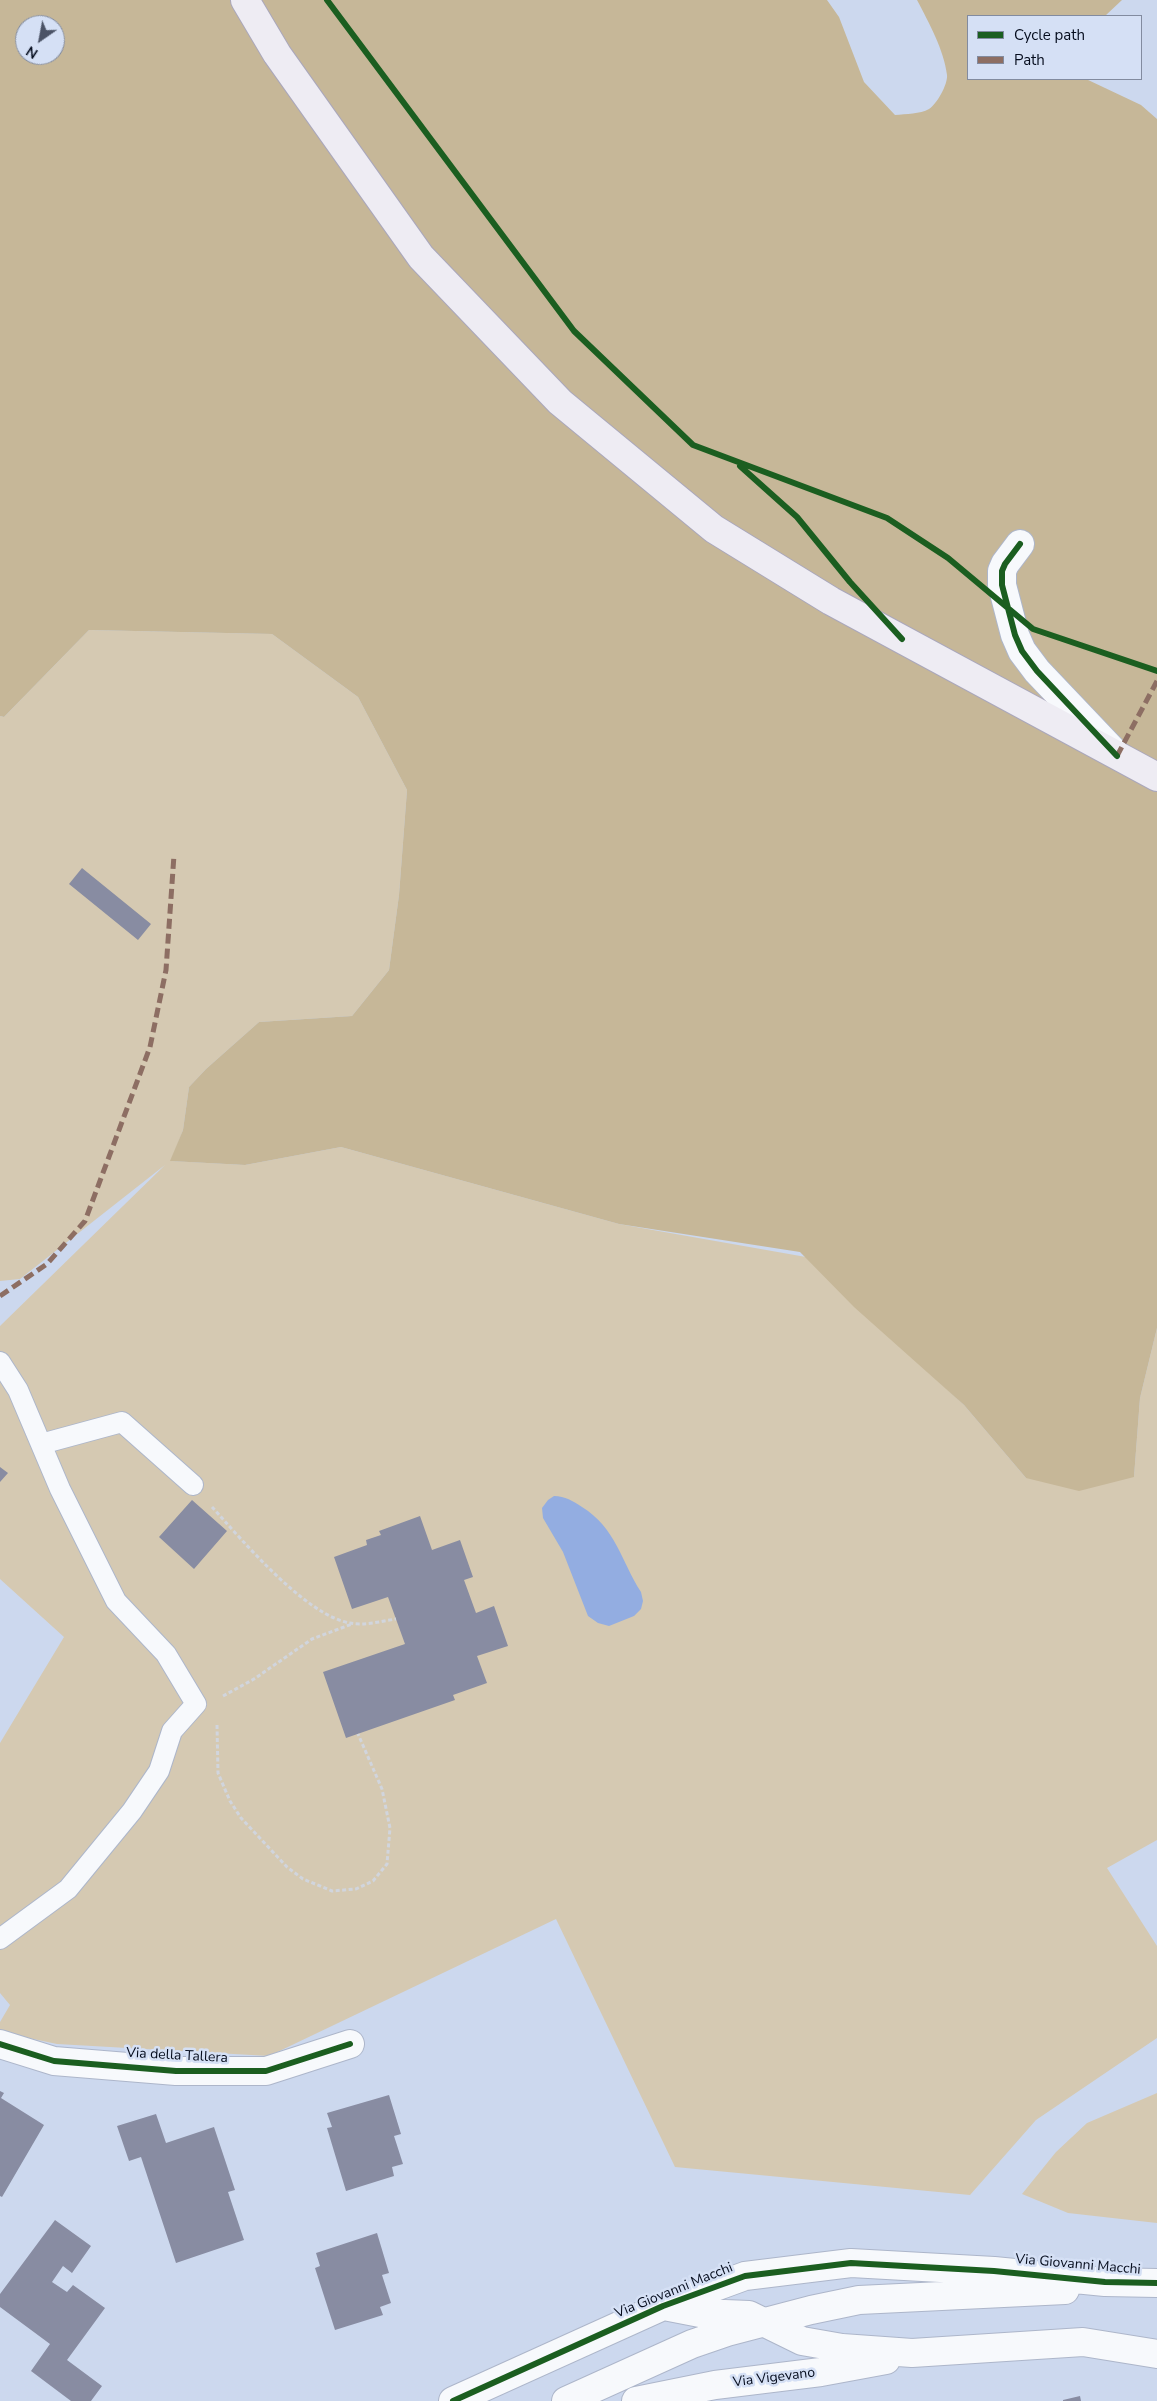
<!DOCTYPE html>
<html>
<head>
<meta charset="utf-8">
<style>
	body { margin:0 }
	#map { position:relative; width:1157px; height:2401px; overflow:hidden; background:#ccd8ee; font-family:"Nunito Sans",sans-serif }
	canvas { display:block }
	.legend { position:absolute; left:967px; top:15px; width:175px; height:65px; box-sizing:border-box; background:#d5e0f5; border:1px solid #828b9f; margin:0; padding:6px 9px; list-style:none; font-size:15px; color:#050c1d }
	.legend li { display:flex; align-items:center; gap:10px; height:25px }
	.legend b { width:25px; border:1px solid #828b9f }
	.north { position:absolute; left:15px; top:15px; width:50px; height:50px; box-sizing:border-box; background:#d5e0f5; border:1px solid #828b9f; border-radius:50%; rotate:213deg; font-size:14px; font-weight:700; line-height:20px; text-align:center; color:#050c1d }
	.north::after { content:''; display:block; margin:auto; width:18px; height:22px; background:#4b5366; clip-path:polygon(50% 0,100% 100%,50% 72%,0 100%) }
</style>
</head>
<body>
<div id="map">
<canvas width="1157" height="2401"></canvas>
<ul class="legend">
<li><b style="height:6px;background:#1b5e20"></b>Cycle path</li>
<li><b style="height:6px;background:#8d6e63"></b>Path</li>
</ul>
<div class="north">N</div>
</div>
<script>
const context = document.querySelector('canvas').getContext('2d');
context.lineJoin = 'round';
function fillPath(path, color) { context.fillStyle = color; context.fill(path, 'evenodd'); }
function trace(path, color, width, dash) { context.strokeStyle = color; context.lineWidth = width; context.lineCap = dash ? 'butt' : 'round'; context.setLineDash(dash || []); context.stroke(path); }
function drawText(font, color, halo, rows, align = 'center') {
  context.font = font + ' "Nunito Sans",sans-serif'; context.lineWidth = 5; context.setLineDash([]); context.textBaseline = 'middle'; context.strokeStyle = halo; context.fillStyle = color; for (const [text, x, y, turn = 0] of rows) {
    context.save(); context.translate(x, y); context.rotate((+turn || 0) * Math.PI / 180); context.textAlign = isNaN(turn) ? turn : align; if (halo) context.strokeText(text, 0, 0); context.fillText(text, 0, 0); context.restore();
  }
}
const green = new Path2D(`
	M89 630 272 634 358 697 407 790 399 895 389 970 352 1016 259 1022 206 1069 189 1087 183 1130 171 1161 245 1165 341 1147 619 1224 806 1257 964 1405 1026 1478 1134 1477 1140 1398 1157 1328V1840L1107 1868 1157 1946V2038L1036 2120 970 2195 675 2167 556 1919 269 2056 57 2044 0 2032V2022L10 2005 0 1993V1743L64 1637 0 1579V1326L165 1165 20 1279 0 1281V716L4 717Z
	M1157 2093V2223L1068 2213 1022 2194 1056 2152 1087 2123Z`);
const forest = new Path2D(`
	M0 0H827L839 17 864 82 895 115C906 114 920 114 929 109 937 104 948 84 947 75 944 50 929 23 917 0H1122L1105 16H968V79H1086L1141 105 1157 119V1328L1140 1398 1134 1477 1079 1491 1026 1478 964 1405 854 1307 800 1252 619 1224 341 1147 245 1165 170 1161 183 1130 189 1087 206 1069 259 1022 352 1016 389 970 399 895 407 790 358 697 272 634 89 630 4 717 0 716ZM25 25H55V55H25Z`);
const water = new Path2D(`
	M554 1496C565 1496 573 1501 582 1507 616 1528 621 1561 641 1592L643 1601 641 1609 634 1616 609 1626 598 1623 588 1616 563 1552 543 1518 542 1508 548 1500Z`);
const building = new Path2D(`
	M82 868 151 924 138 940 69 884Z
	M0 1467 8 1473 0 1482Z
	M192 1500 227 1531 194 1569 159 1537Z
	M420 1516 432 1550 460 1540 473 1577 464 1580 476 1613 494 1606 508 1646 477 1656 487 1683 453 1695 455 1700 346 1738 323 1672 405 1644 388 1597 352 1609 334 1557 367 1545 366 1540 381 1535 379 1531Z
	M0 2091 4 2093 1 2098 44 2125 2 2197 0 2196Z
	M389 2095 401 2134 394 2136 403 2164 392 2167 394 2176 346 2191 327 2128 332 2127 327 2113Z
	M156 2114 166 2143 214 2127 235 2190 228 2192 244 2240 176 2263 141 2157 129 2161 117 2126Z
	M55 2220 91 2246 72 2273 63 2266 52 2282 67 2292 73 2285 105 2308 67 2360 102 2386 91 2401H71L31 2371 50 2344 0 2307V2294Z
	M377 2233 389 2273 382 2275 391 2303 380 2307 383 2315 335 2330 315 2268 320 2266 316 2253Z
	M1080 2396 1081 2401H1063V2400Z`);
const path = new Path2D(`
	M212 1507C242 1540 306 1616 350 1623 364 1626 382 1621 396 1619
	M223 1696 254 1679 312 1639 352 1624
	M217 1725 218 1773 230 1801 241 1818 287 1867 303 1879 332 1891 356 1889 373 1881 387 1864 390 1828 382 1789 358 1734`);
const service = new Path2D(`
	M0 1362 18 1390 60 1489 116 1601 166 1654 196 1704 172 1731 159 1771 132 1811 68 1889 0 1939
	M41 1444 122 1422 193 1485`);
const minor = new Path2D(`
	M1020 544 1005 564 1002 571V585L1015 635 1022 651 1037 671 1113 751
	M0 2044 54 2061 176 2071H266L350 2044`);
const tertiary = new Path2D(`
	M664 2306 700 2313 749 2315 802 2341 842 2348 912 2353 1083 2342 1157 2354
	M453 2401 663 2306 745 2276 851 2263 994 2271 1105 2282 1157 2283
	M566 2401 692 2344 727 2332 811 2310 859 2300 1065 2290
	M636 2401 715 2385 821 2372 886 2360`);
const primary = new Path2D(`
	M245 0 277 54 421 257 560 402 714 529 831 601 1157 777`);
const quiet = new Path2D(`
	M1117 756 1157 681
	M0 1296 47 1264 85 1221 150 1047 166 970 174 855`);
const cycleway = new Path2D(`
	M327 0 574 331 693 445 887 518 948 558 1033 629 1157 671
	M740 466 797 517 850 582 902 639
	M1020 544 1005 564 1002 571V585L1015 635 1022 651 1037 671 1117 756
	M0 2044 54 2061 176 2071H266L350 2044
	M453 2401 663 2306 745 2276 851 2263 994 2271 1105 2282 1157 2283`);
const streetNames = [
	["Via della Tallera",177,2056,3],
	["Via Giovanni Macchi",1078,2265,5],
	["Via Giovanni Macchi",674,2291,-22],
	["Via Vigevano",774,2378,-7]
];
fillPath(green, '#d5c9b2');
fillPath(forest, '#c6b798');
fillPath(water, '#93ade1');
fillPath(building, '#888ca2');
trace(service, '#adb6ca', 22);
trace(minor, '#adb6ca', 30);
trace(tertiary, '#adb6ca', 30);
trace(primary, '#aaa7bb', 30);
trace(path, '#d1d5dd', 3, [4, 2.5]);
trace(service, '#f7f9fc', 20);
trace(minor, '#f7f9fc', 28);
trace(tertiary, '#f7f9fc', 28);
trace(primary, '#eeecf3', 28);
trace(quiet, '#8d6e63', 5, [10, 5]);
trace(cycleway, '#1b5e20', 6);
drawText('14px', '#050c1d', '#d5e0f5', streetNames);
</script>
</body>
</html>
